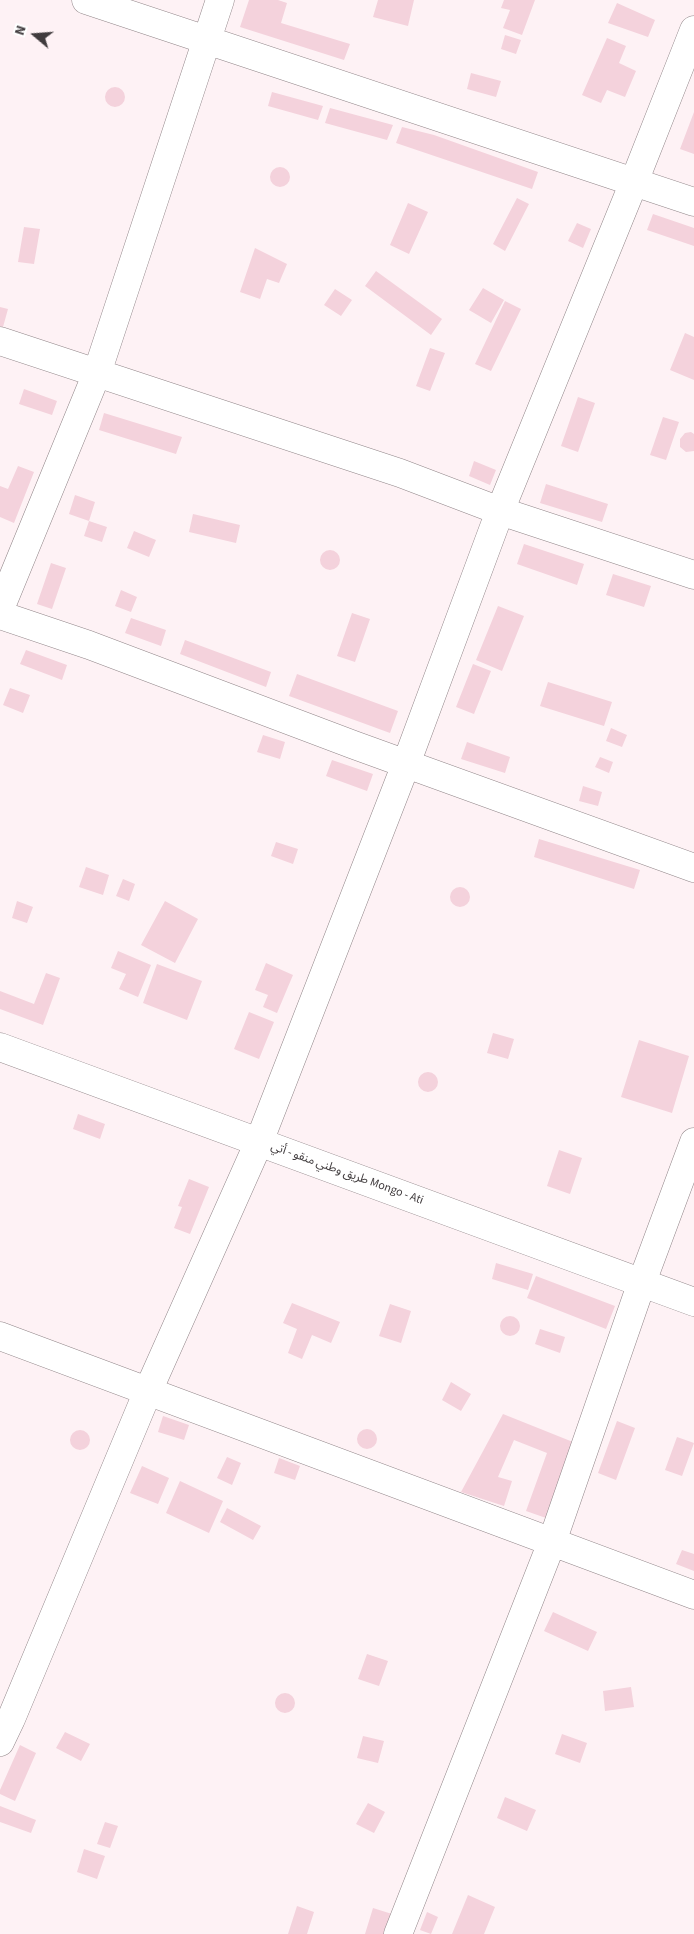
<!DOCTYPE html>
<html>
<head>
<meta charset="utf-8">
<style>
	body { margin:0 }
	#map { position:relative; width:694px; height:1934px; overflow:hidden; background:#fef2f5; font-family:"Source Sans 3",sans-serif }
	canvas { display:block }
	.north { position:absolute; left:10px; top:10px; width:50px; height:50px; -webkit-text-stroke:4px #fff; paint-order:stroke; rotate:288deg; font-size:14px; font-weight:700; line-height:20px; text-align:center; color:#403b3d }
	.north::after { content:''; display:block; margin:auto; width:18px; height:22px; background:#403b3d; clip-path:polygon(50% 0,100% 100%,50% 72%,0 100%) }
</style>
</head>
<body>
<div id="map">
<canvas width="694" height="1934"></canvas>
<div class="north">N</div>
</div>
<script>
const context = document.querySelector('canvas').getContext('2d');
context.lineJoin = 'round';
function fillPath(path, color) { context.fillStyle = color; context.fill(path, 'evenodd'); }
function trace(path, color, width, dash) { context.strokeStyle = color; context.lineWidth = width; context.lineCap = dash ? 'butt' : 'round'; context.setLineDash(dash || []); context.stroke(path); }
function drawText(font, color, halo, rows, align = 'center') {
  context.font = font + ' "Source Sans 3","Noto Sans Arabic",sans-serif'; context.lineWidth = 4; context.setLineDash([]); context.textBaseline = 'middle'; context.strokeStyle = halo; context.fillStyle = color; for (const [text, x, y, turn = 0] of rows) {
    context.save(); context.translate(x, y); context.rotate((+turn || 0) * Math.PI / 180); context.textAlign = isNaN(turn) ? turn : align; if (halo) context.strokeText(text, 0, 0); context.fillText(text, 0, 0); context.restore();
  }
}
const building = new Path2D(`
	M249 0H278L287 3 281 23 350 44 344 60 240 27Z
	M378 0H414L408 26 373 17Z
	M504 0H535L522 35 503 28 510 10 501 8Z
	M617 3 655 20 648 37 608 23Z
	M505 35 521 40 516 54 501 49Z
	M607 38 626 46 619 63 636 71 625 97 607 90 601 103 582 95Z
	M471 73 501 81 496 97 467 89Z
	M105 97a10 10 0 1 1 20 0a10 10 0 1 1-20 0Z
	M272 92 323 106 318 120 268 106Z
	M330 108 393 125 387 140 325 123Z
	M694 112V154L680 149Z
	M402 127 434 135 538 172 532 189 396 143Z
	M270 177a10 10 0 1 1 20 0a10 10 0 1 1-20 0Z
	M517 198 529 204 505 251 493 244Z
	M408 203 428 212 409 254 390 245Z
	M653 214 694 228V246L647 230Z
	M577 223 591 229 583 248 568 241Z
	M24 227 40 229 34 264 18 262Z
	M255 248 287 264 279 283 267 279 260 299 240 292Z
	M376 271 442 319 431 335 365 286Z
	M483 288 504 300 491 323 469 310Z
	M335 289 352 300 341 316 324 305Z
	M505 301 521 309 491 371 475 364Z
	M0 307 8 309 3 327 0 326Z
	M685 333 694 337V380L670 370Z
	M430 348 445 353 430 391 416 386Z
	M24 389 57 401 52 415 19 404Z
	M578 397 595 403 578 452 561 446Z
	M104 413 182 437 176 454 99 430Z
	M663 417 679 422 666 460 650 455Z
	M691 432 694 434V451L686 452 680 447V439L685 433Z
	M474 461 496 470 490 485 469 476Z
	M18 466 34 472 14 523 0 517V486L8 489Z
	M546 484 608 504 602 522 540 503Z
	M75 495 95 502 89 521 107 527 102 542 84 536 89 521 69 514Z
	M193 514 240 525 236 543 189 532Z
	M134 531 156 540 149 557 127 548Z
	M524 544 584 564 577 585 517 564Z
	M320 560a10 10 0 1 1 20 0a10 10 0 1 1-20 0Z
	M51 563 66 568 52 609 37 604Z
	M613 574 651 586 644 607 606 595Z
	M121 590 137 597 131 612 115 606Z
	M498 606 524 616 502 671 476 660Z
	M352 613 370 619 355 662 337 656Z
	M131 618 166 630 161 646 125 633Z
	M185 640 271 672 266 687 180 654Z
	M26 650 67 665 62 680 20 664Z
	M473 664 491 671 474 714 456 707Z
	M297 674 398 711 390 733 289 696Z
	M548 682 612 702 604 726 540 706Z
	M10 688 30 695 23 713 3 705Z
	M611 728 627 735 622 747 606 741Z
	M263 735 285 742 280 759 257 752Z
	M467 742 510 757 505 773 461 759Z
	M600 757 613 762 609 773 595 767Z
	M332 760 373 774 367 791 326 776Z
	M583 786 602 792 598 806 579 801Z
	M539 839 640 870 634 889 534 857Z
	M276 842 298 849 293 864 271 856Z
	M86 867 109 875 103 895 79 887Z
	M123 879 135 884 129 901 116 896Z
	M450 897a10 10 0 1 1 20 0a10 10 0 1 1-20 0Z
	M17 901 33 907 27 923 12 918Z
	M165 901 198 919 175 963 141 945Z
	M118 951 151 965 138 997 119 989 126 974 111 968Z
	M266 963 293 975 277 1013 263 1007 268 995 255 990Z
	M157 964 202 981 187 1020 143 1003Z
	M46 973 60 978 43 1025 0 1009V991L34 1004Z
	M249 1012 274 1022 259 1059 234 1049Z
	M493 1033 514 1039 508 1059 487 1053Z
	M639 1040 689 1056 672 1113 621 1097Z
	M418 1082a10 10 0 1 1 20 0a10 10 0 1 1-20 0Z
	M78 1114 105 1124 100 1139 73 1129Z
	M559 1150 582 1158 570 1194 547 1186Z
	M189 1179 209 1187 190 1234 174 1228 182 1207 178 1206Z
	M496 1263 533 1274 528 1290 492 1279Z
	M536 1276 615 1306 606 1329 527 1298Z
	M292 1303 340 1322 331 1343 312 1335 302 1359 288 1353 297 1329 283 1323Z
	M390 1304 411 1311 401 1343 379 1336Z
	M500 1326a10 10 0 1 1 20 0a10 10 0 1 1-20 0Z
	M540 1329 565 1337 560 1353 535 1344Z
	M451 1382 471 1394 461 1411 442 1400Z
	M503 1414 573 1442 546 1518 526 1511 547 1453 514 1440 498 1477 512 1481 504 1506 461 1492Z
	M163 1416 189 1425 184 1440 158 1432Z
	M617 1421 635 1428 616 1480 598 1473Z
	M357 1439a10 10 0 1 1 20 0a10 10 0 1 1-20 0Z
	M70 1440a10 10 0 1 1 20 0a10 10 0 1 1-20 0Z
	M677 1437 694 1443 682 1476 665 1470Z
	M227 1457 241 1463 232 1485 217 1478Z
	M279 1458 300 1466 295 1480 274 1473Z
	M142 1466 169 1478 158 1504 130 1493Z
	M180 1481 223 1501 209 1533 166 1513Z
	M227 1508 261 1526 253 1540 220 1522Z
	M682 1550 694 1554V1571L676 1564Z
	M553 1612 597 1632 588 1651 544 1631Z
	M367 1654 388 1661 379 1686 358 1679Z
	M631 1687 634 1707 605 1711 603 1691Z
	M275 1703a10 10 0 1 1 20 0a10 10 0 1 1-20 0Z
	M65 1732 90 1744 81 1761 56 1748Z
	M562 1734 587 1743 580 1763 555 1754Z
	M363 1736 384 1741 378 1763 357 1758Z
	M20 1745 36 1753 15 1801 0 1794V1790Z
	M505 1797 536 1810 527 1831 497 1818Z
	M368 1803 385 1812 374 1833 356 1824Z
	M0 1806 36 1820 31 1833 0 1822Z
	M105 1822 118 1826 110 1848 97 1844Z
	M84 1849 105 1856 97 1879 77 1872Z
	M468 1895 495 1907 484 1934H452Z
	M297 1906 314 1912 307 1934H288Z
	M373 1908 392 1914 385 1934H365Z
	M427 1912 438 1917 431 1934 420 1930Z`);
const minor = new Path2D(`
	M86 0 694 202
	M0 341 400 473 500 511 694 575
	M0 609 97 373 220 0
	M0 615 89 645 354 745 694 868
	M0 1336 694 1595
	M0 1742 11 1719 148 1391 259 1142 406 764 500 511 634 182 694 30
	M398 1934 552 1542 642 1282 694 1142`);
const major = new Path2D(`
	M0 1047 694 1302`);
const streetNames = [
	["طريق وطني منقو - أتي Mongo - Ati",347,1174,20]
];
fillPath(building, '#f4d2dc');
trace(minor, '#918689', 29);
trace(major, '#918689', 29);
trace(minor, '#fff', 28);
trace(major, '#fff', 28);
drawText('12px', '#403b3d', '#fff', streetNames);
</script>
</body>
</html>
